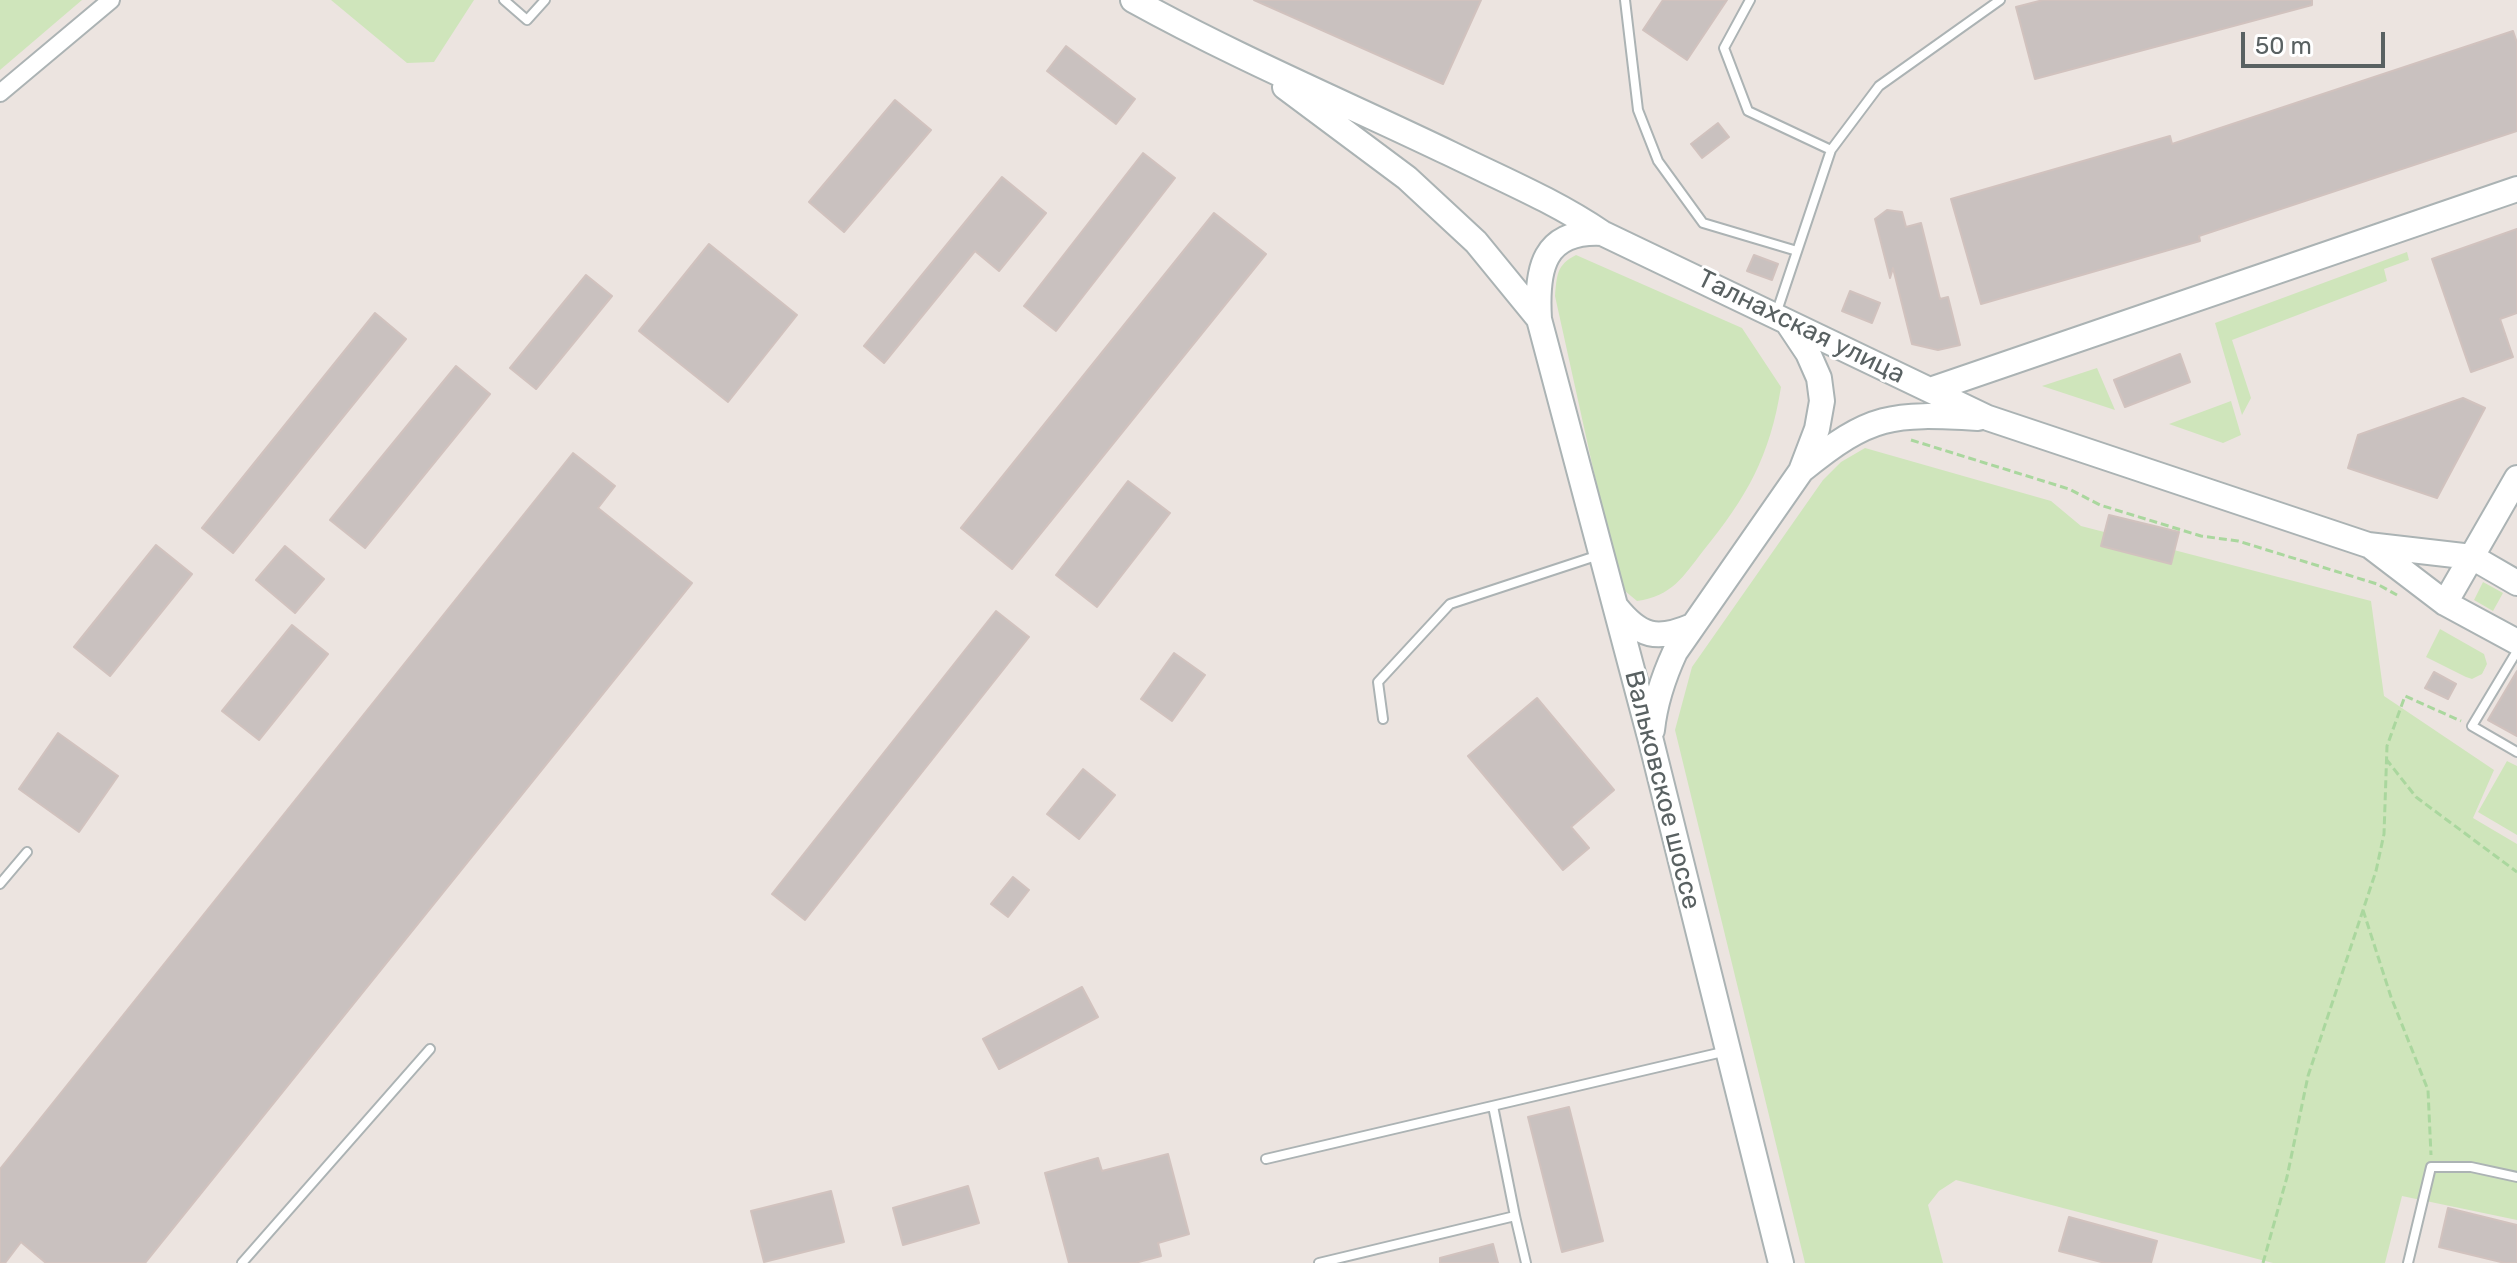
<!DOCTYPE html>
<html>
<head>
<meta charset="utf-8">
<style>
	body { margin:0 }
	#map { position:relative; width:2517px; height:1263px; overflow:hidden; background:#ece4e0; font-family:Rubik,sans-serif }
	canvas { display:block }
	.scale { position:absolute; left:2241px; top:32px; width:144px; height:36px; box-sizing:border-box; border:4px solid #596162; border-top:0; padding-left:10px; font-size:24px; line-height:28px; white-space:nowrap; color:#596162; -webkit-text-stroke:6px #fff; paint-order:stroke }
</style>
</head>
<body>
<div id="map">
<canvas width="2517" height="1263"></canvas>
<div class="scale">50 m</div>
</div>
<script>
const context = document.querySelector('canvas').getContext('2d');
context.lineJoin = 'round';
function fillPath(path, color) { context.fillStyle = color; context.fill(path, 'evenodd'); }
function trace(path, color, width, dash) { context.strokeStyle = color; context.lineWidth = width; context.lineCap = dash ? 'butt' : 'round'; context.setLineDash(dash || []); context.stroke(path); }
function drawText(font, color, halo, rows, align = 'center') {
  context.font = font + ' Rubik,sans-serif'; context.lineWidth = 6; context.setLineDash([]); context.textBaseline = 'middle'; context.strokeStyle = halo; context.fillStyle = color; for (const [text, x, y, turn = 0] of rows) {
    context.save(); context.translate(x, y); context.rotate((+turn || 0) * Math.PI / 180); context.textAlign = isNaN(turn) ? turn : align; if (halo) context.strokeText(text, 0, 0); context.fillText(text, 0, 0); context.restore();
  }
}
const green = new Path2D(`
	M0 0H82L0 70Z
	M331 0H474L434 62 407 63Z
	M2407 252 2409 260 2384 269 2387 281 2232 340 2251 398 2242 415 2215 323Z
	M1576 255 1742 328 1781 387C1770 456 1747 497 1703 551 1683 577 1672 596 1637 601L1619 586 1555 296C1557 276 1556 265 1576 255Z
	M2097 368 2115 410 2042 386Z
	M2231 401 2241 435 2223 443 2169 424Z
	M1865 448 2051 501 2081 526 2371 601 2384 696 2494 770 2473 818 2517 844V1220L2402 1196 2385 1263H2273L1956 1180 1939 1191 1928 1205 1943 1263H1805L1675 730 1692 667 1823 480 1841 462Z
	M2483 582 2503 593 2493 611 2474 600Z
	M2440 629 2484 654 2487 664 2482 674 2472 679 2466 677 2426 657Z
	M2507 761 2517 766V835L2478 812Z`);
const building = new Path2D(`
	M1254 0H1481L1443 84Z
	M1663 0H1727L1687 60 1643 30Z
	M2043 0H2312V5L2035 79 2016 7Z
	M2513 31 2517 43V131L2199 236 2200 241 1981 304 1951 199 2170 136 2172 144Z
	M1066 46 1135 99 1116 124 1047 71Z
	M895 100 931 130 844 232 809 202Z
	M1718 123 1729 137 1702 158 1691 144Z
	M1143 153 1175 178 1056 331 1024 306Z
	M1002 177 1046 213 999 271 975 251 884 363 864 346Z
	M1887 210 1902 212 1906 227 1921 223 1940 299 1948 297 1960 345 1938 350 1912 344 1893 268 1890 278 1875 219Z
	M1214 213 1266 254 1012 569 961 528Z
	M2517 229V313L2500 319 2513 357 2471 372 2432 259Z
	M709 244 797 315 728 402 639 331Z
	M1754 255 1778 264 1772 280 1747 271Z
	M586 275 612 296 536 389 510 368Z
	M1850 291 1880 303 1872 323 1842 311Z
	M375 313 406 339 233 553 202 528Z
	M2180 354 2190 382 2125 407 2114 380Z
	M456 366 490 394 365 548 330 520Z
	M2463 398 2485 408 2437 498 2348 468 2358 435Z
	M573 453 615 486 598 508 692 583 145 1263H46L21 1242 5 1263H0V1169Z
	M1128 481 1170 513 1097 607 1056 575Z
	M2109 515 2179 532 2171 564 2101 546Z
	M156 545 192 574 110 676 74 647Z
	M285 546 324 579 295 613 256 580Z
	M996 611 1029 637 805 920 772 894Z
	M292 625 328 654 259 740 222 711Z
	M1174 653 1205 675 1172 721 1141 699Z
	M2517 671V736L2488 720Z
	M2434 672 2456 684 2448 699 2425 688Z
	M1537 698 1614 790 1571 827 1589 848 1563 870 1468 756Z
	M58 733 118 776 79 832 19 789Z
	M1083 769 1115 795 1079 839 1047 814Z
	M1013 877 1029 890 1008 917 991 904Z
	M1082 987 1098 1017 999 1069 983 1039Z
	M1569 1107 1603 1241 1562 1252 1528 1117Z
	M1168 1154 1189 1234 1158 1243 1161 1256 1135 1263H1069L1045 1173 1098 1158 1102 1171Z
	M968 1186 979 1223 903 1245 893 1208Z
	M831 1191 844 1242 764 1262 751 1211Z
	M2448 1208 2517 1225V1263H2505L2439 1247Z
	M2069 1217 2157 1241 2151 1263H2105L2059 1251Z
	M1493 1244 1498 1263H1440V1258Z`);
const path = new Path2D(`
	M1911 440 2069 489 2100 505 2201 536 2238 541 2377 584 2397 595
	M2386 759 2416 797 2517 872
	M2363 910 2391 997 2428 1090 2431 1155
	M2263 1263 2287 1177 2308 1076 2376 871 2384 834 2387 746 2405 696 2461 721`);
const lane = new Path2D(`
	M504 0 527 20 545 0
	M1625 0 1638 110 1658 161 1703 223 1797 251
	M1750 0 1724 48 1748 111 1831 150
	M1776 314 1831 150 1879 86 2000 0
	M2517 651 2472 726 2517 752
	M1383 719 1378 682 1450 604 1599 555
	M0 884 27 852
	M1266 1159 1727 1051
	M1515 1216 1526 1263
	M242 1263 430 1049
	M1319 1263 1515 1216 1493 1106
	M2408 1263 2431 1167H2471L2517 1177`);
const street = new Path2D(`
	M0 93 111 0`);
const secondary = new Path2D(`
	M1133 0C1236 57 1345 103 1451 154 1502 179 1555 201 1602 233L1988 418 2368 545 2472 557 2517 583
	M1285 87 1407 178 1476 242 1539 319
	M1602 233C1543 230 1536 269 1539 319L1651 741 1781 1263
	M1930 390 2517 189
	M1802 470C1871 414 1891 413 1978 418
	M2369 545 2445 603 2517 642
	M2445 603 2517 478
	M1616 607C1640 637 1657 641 1692 626
	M1652 730C1655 702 1663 678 1675 652L1801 471 1817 429 1822 401 1819 378 1808 353 1788 323`);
const streetNames = [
	["Талнахская улица",1801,327,26],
	["Вальковское шоссе",1662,790,76]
];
fillPath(green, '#cfe5bb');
fillPath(building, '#c9c1bf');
trace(building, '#d1c2be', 2);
trace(lane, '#acb3b4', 12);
trace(street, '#acb3b4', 20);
trace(secondary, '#abb3b4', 28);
trace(path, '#aad79e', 3, [8, 4]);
trace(lane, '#fff', 8);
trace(street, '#fff', 16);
trace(secondary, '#fff', 24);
drawText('26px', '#596162', '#fff', streetNames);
</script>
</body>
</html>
